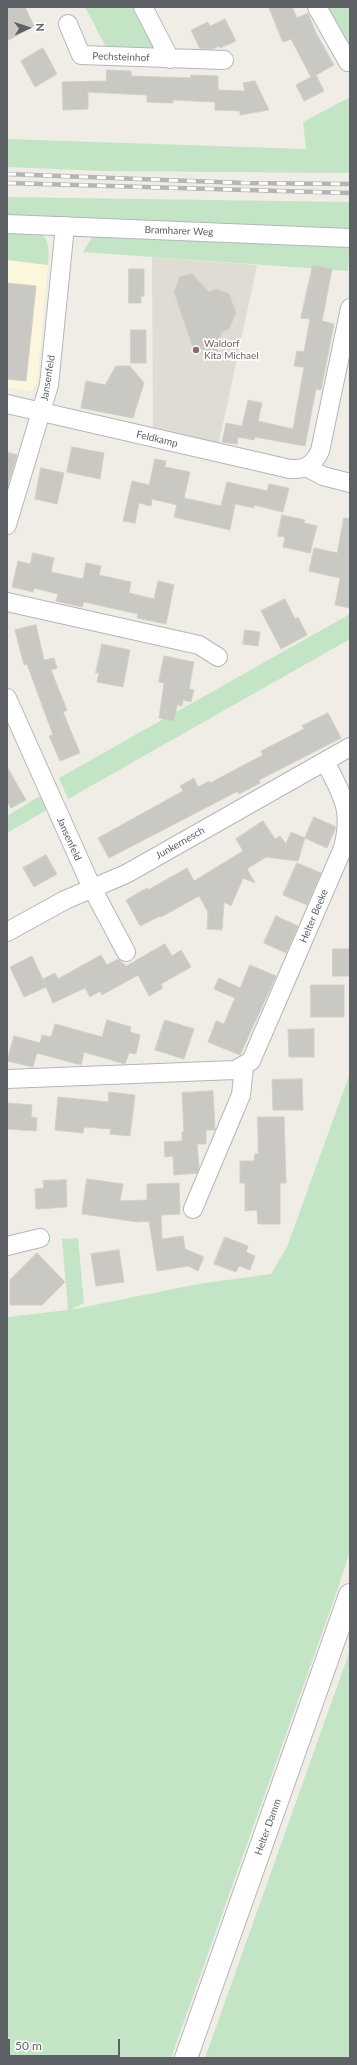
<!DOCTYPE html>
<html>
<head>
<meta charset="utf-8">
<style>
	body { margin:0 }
	#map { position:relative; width:357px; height:2065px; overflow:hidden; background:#efede6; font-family:Lato,sans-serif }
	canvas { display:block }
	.frame { position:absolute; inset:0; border:8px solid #5d6165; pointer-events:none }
	.north { position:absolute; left:8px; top:8px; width:40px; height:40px; -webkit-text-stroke:3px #fff; paint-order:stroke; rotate:87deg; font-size:11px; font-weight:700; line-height:16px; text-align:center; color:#5d6165 }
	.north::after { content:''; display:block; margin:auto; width:14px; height:18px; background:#5d6165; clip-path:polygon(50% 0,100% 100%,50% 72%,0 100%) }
	.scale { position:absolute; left:8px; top:2039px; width:112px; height:18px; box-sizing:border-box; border:2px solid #5d6165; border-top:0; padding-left:5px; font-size:12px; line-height:14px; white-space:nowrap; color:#5d6165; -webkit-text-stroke:3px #fff; paint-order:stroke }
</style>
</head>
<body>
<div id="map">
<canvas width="357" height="2065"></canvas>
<div class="frame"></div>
<div class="north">N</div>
<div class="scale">50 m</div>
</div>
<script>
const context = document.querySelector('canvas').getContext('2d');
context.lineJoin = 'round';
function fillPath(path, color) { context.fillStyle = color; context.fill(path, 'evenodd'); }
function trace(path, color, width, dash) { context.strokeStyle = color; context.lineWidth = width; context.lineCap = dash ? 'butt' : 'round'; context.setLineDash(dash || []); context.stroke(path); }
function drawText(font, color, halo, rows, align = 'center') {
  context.font = font + ' Lato,sans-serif'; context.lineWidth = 3.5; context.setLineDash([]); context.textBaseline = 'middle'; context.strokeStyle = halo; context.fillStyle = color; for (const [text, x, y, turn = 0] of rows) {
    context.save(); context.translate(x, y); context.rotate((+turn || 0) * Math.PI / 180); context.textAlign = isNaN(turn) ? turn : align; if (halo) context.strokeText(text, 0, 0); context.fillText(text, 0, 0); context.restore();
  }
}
const commercial = new Path2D(`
	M7 260 48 265 37 384 31 392 7 387Z`);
const education = new Path2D(`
	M152 257 257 265 218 447 153 434Z`);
const green = new Path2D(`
	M85 7H138L156 50 108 51Z
	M325 7H349L350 51Z
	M350 97V173L102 171 7 167V139L306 149 303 122Z
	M7 197 350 202V229L7 218Z
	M7 231C38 232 52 227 48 265L7 260Z
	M94 234 350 246 348 271 83 252Z
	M350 614V639L68 799 59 778Z
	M43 794 50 808 7 833V816Z
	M350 1073V1551L337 1591 171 2058H7V1317L68 1310 62 1239 78 1238 84 1303 70 1310 198 1284 271 1274 287 1247Z
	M350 1650V2058H205Z`);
const building = new Path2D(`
	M7 7H25L34 26 7 41Z
	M269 7H292L297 18 308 13 316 33 334 65 316 75 324 91 304 101 296 85 311 77 291 39 283 42Z
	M225 19 236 41 220 48 219 46 213 49H200L191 30 208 22 210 26Z
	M43 48 57 74 35 87 21 61Z
	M107 70 131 71V76L190 78 191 75 218 76V90L245 91 243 83 255 81 269 110 240 115V111L215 110V102L173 100V103L147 102V95L88 92V109L63 110 62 82 106 81Z
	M313 265 332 269 322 321 334 324 321 390 316 389 305 446 255 437 254 440 238 437 237 444 222 442 226 423 242 426 248 400 262 403 258 421 293 429 304 367 294 366 297 351 304 352 310 319 301 318Z
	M129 269H144V296H141V303H129Z
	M192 274 209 292 216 289 229 294 236 313 229 329 221 332 217 352 207 354 206 350 193 348 174 292 180 277Z
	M7 283 36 286 26 381 7 379Z
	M131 330H146V363H131Z
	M116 366H130L144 383 133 418 81 408 86 381 105 385Z
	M72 447 104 453 100 479 67 472Z
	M7 452 17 455 7 488Z
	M155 459 166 461 165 467 190 472 184 498 221 506 227 482 267 491 269 484 289 488 283 512 254 505V508L235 504 230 530 174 517 177 505 152 499 151 506 139 503 135 523 123 521 132 481 149 485Z
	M41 468 64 473 57 504 35 499Z
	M282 515 305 520 304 523 317 526 310 553 283 547 285 537 278 536Z
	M344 518 350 519V608L335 605 340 578 309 571 314 548 337 553Z
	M33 553 54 558 51 572 83 579 86 563 101 566 99 575 131 582 129 593 154 599 158 581 174 585 166 624 137 618 138 614 84 602 82 607 56 601 58 594 34 588 33 592 12 587 18 561 30 564Z
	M285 599 295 619 298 617 307 635 281 649 261 611Z
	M36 625 44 660 54 658 57 668 51 670 67 710 63 712 80 753 60 761 49 736 53 735 27 664 24 665 15 630Z
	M245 630 260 632 258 646 243 644Z
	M102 644 130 650 123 687 97 682 99 673H96Z
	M164 656 194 662 189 689 194 690 191 702 183 700 182 706 177 705 174 721 159 718 164 683 159 682Z
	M328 713 341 738 259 780 260 783 239 794 238 791 109 858 98 838 183 791 180 786 194 778 198 787 209 781 210 783 263 755 261 751 304 729 302 726Z
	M7 767 26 800 11 808 7 801Z
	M314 817 336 827 327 848 305 838Z
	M263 821 275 839 280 836 286 844 291 832 305 838 298 861 266 857 247 869 255 883 243 878 231 906 224 902 222 930 207 929 208 912 199 896 161 917 160 916 140 926 126 900 147 888 148 890 187 868 194 881 243 851 236 839Z
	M46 855 57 874 34 887 23 868Z
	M297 863 321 873 307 905 283 895Z
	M276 916 298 926 286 953 264 943Z
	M165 944 172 956 181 950 191 967 161 984 163 988 149 996 138 975 102 995 100 991 90 997 85 988 53 1003 46 987 24 997 10 967 32 956 45 984 43 979 55 973 58 979 101 955 107 965 118 959 126 966Z
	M333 949H350V976H333Z
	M250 965 276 976 240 1055 208 1042 216 1021 224 1024 235 998 214 989 219 978 240 988Z
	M311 985H344V1017H311Z
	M107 1020 131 1027 130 1032 140 1035 136 1054 129 1053 125 1064 84 1052 81 1065 37 1053 33 1067 7 1061 14 1036 40 1043 42 1035 51 1037 55 1024 102 1037Z
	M165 1020 194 1029 184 1059 155 1050Z
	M314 1029V1057H289L288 1030Z
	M302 1079 303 1110H273L272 1080Z
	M213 1091 215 1130H206V1144H197L199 1168 197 1173 174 1175 173 1156 165 1157 164 1142 182 1141V1132L184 1131 182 1093Z
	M109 1092 135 1095 130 1136 110 1134 111 1129 84 1127 83 1133 55 1130 58 1097 108 1102Z
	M7 1103 32 1105 31 1117 37 1118 36 1131 7 1129Z
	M258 1117H284L286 1183H280V1224H258L257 1210 245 1211V1183H240V1161H254L255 1154H258Z
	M87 1179 123 1184 120 1201 147 1200V1184L179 1183 180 1214 161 1215 162 1239 183 1236 185 1249 204 1257 198 1271 188 1266 157 1271 149 1221 138 1222 82 1214Z
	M66 1180 67 1207 36 1209 35 1189 44 1188 43 1181Z
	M225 1237 248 1246 246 1252 255 1256 250 1270 239 1266 236 1272 214 1264Z
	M119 1250 124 1282 96 1286 91 1254Z
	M37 1253 65 1282 42 1305H10V1280Z`);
const minor = new Path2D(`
	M143 7 170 59
	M317 7 348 62H350
	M68 24 81 55 224 60
	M7 224 350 238
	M7 404 290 469C306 470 313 465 320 451L350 308
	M308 468 323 476 350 483
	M7 525 49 385 65 226
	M7 602 199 645 218 657
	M7 698 92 888 126 952
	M7 932 65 900 126 874 350 747
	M7 1079 235 1070 251 1061 343 848C353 808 342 796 325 761
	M193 1209 241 1095 244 1067
	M7 1246 40 1238`);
const tertiary = new Path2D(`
	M186 2058 350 1595`);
const rail = new Path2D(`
	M7 174 244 183 350 184
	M7 183 350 193`);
const markers = [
	[196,350,4,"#8d6e63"]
];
const streetNames = [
	["Pechsteinhof",121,57,2],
	["Bramharer Weg",179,231,2],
	["Jansenfeld",48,378,-81],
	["Feldkamp",157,439,13],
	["Jansenfeld",69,839,66],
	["Junkernesch",180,843,-30],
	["Helter Beeke",314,916,-67],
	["Helter Damm",268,1827,-70]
];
const educationNames = [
	["Waldorf",204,344],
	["Kita Michael",204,356]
];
fillPath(commercial, '#fcf6dd');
fillPath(education, '#dfdcd4');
fillPath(green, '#c4e5c5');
fillPath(building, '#cac8c2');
trace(building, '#d3cfc4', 1);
trace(minor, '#b3b6ba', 20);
trace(tertiary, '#b3b6ba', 24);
trace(minor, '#fff', 18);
trace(tertiary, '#fff', 22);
trace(rail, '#b4b5b5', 4.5);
trace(rail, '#fff', 3, [9]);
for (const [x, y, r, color] of markers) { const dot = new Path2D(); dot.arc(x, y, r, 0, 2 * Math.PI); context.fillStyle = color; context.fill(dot); trace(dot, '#fff', 1.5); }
drawText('10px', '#5d6165', '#fff', streetNames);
drawText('10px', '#785e54', '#fff', educationNames, 'left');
</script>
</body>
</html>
